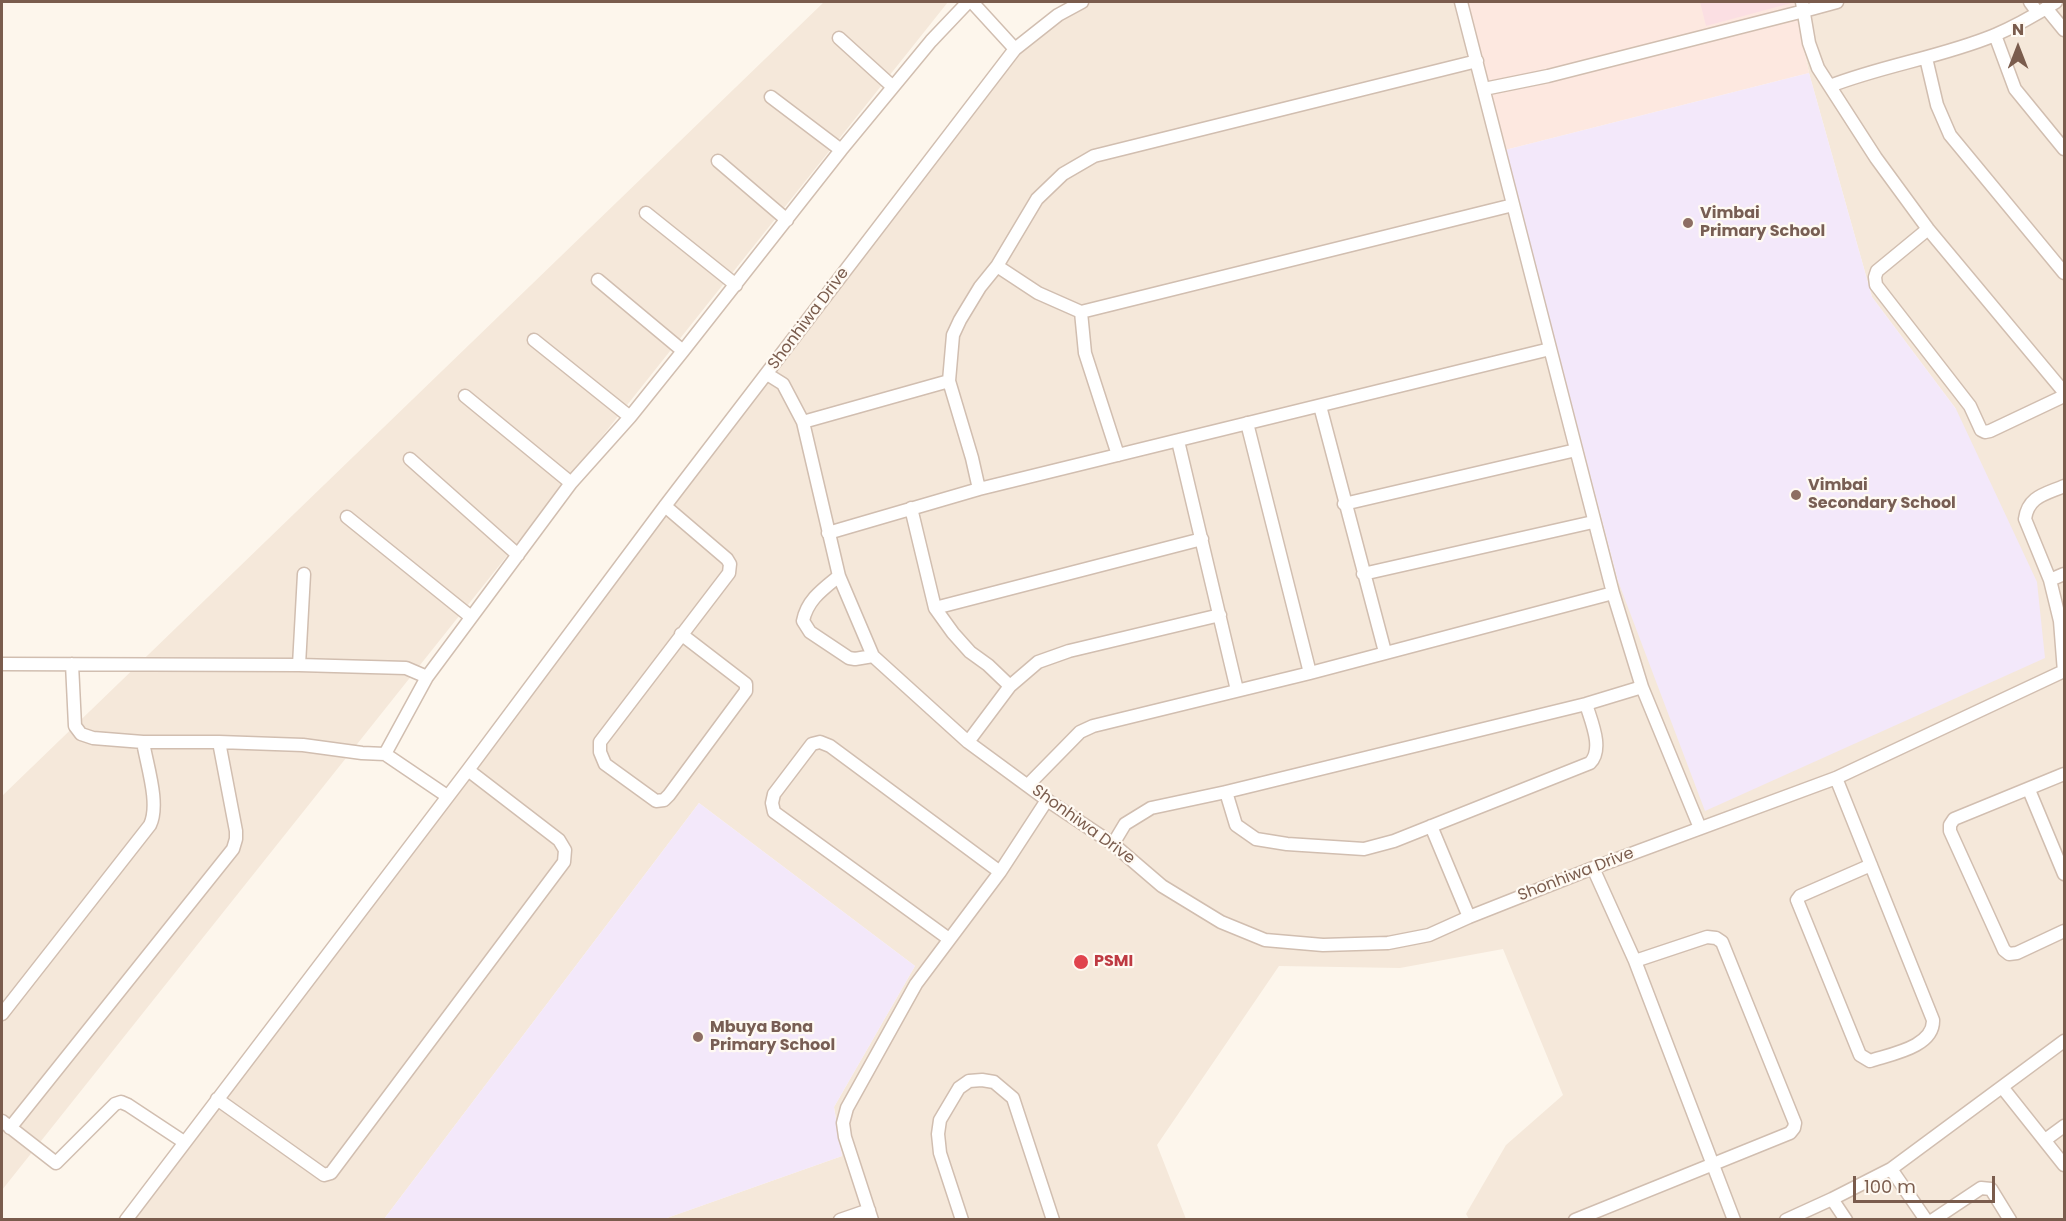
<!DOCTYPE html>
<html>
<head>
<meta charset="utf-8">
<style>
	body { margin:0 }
	#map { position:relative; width:2066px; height:1221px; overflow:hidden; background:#fdf6ec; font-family:Poppins,sans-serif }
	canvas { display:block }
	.frame { position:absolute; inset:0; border:3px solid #7a5c4d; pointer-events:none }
	.north { position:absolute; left:1988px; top:18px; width:60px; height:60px; -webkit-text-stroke:4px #fffaf3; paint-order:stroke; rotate:0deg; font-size:16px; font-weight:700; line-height:24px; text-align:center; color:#7a5c4d }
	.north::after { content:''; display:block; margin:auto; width:21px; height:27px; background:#7a5c4d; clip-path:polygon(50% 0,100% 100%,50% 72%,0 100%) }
	.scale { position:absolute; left:1853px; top:1176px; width:142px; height:27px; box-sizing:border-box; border:3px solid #7a5c4d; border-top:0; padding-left:8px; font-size:18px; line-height:21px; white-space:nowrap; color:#7a5c4d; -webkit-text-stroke:4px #fffaf3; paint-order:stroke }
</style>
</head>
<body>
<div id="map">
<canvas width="2066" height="1221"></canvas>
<div class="frame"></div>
<div class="north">N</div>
<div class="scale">100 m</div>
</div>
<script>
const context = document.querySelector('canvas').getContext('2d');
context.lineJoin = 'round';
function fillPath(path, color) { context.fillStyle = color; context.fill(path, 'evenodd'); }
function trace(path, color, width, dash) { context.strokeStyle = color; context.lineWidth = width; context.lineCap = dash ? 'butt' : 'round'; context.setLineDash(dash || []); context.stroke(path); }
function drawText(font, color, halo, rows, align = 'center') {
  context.font = font + ' Poppins,sans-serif'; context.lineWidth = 4.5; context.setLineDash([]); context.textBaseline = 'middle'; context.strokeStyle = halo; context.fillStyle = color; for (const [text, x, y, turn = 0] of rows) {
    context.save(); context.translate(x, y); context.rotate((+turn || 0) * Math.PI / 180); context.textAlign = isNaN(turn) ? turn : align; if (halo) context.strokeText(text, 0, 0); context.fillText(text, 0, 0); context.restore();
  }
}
const residential = new Path2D(`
	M824 2H948L2 1190V796Z
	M1087 2H1466L1618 581 1956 409 1872 297 1809 73 1794 2H2064V1219H1469L1466 1214 1506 1145 1563 1095 1503 949 1400 968 1279 966 1157 1145 1186 1219H664L842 1156 834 1107 915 966 699 803 384 1219 131 1220 1026 36Z`);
const commercial = new Path2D(`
	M1466 2H1794L1809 73 1505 150Z`);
const education = new Path2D(`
	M1809 73 1872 297 1956 409 2037 582 2045 658 1705 811 1618 581 1505 150Z
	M699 803 915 966 834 1107 842 1156 664 1219H384Z`);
const medical = new Path2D(`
	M1700 2H1795L1706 26Z`);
const minor = new Path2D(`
	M972 2 1015 49
	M1461 2 1613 593 1642 687 1700 828
	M1802 2 1809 43 1818 68 1876 158 1928 229 2064 392
	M2030 2 2038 13
	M2046 8 2064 30
	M1995 35 2015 89 2064 149
	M839 38 893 87
	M1926 58 1937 105 1950 135 2064 273
	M1830 86C1884 65 1942 57 1995 35 2016 26 2037 14 2056 2
	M1484 89 1548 76 1804 11 1837 2
	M771 97 841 150
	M718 161 787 220
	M646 213 736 285
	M1928 229 1877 271 1875 277 1876 285 1970 406 1981 430 1985 432 1990 431 2064 396
	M997 266 1037 199 1063 174 1094 156 1477 61
	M598 280 683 351
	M1081 312 1085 353 1118 455
	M534 340 630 417
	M767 374 783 384 803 422 839 576 873 656 968 742 1047 800 1113 844 1162 886 1221 922 1265 940 1323 945 1388 943 1429 935 1469 917 1593 868 1836 778 2064 671
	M465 396 571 483
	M1320 406 1385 652
	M803 422 949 381
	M1247 423 1310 673
	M1178 441 1237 690
	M410 459 518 555
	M2064 486C2046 494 2028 496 2025 519L2050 580 2060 621 2064 672
	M979 489 972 458 949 381 953 335 960 320 980 287 997 266 1038 293 1081 312 1513 205
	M1344 504 1576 450
	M665 506 727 559 730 564 729 573 600 742V752L605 764 656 801 664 800 669 795 746 691V684L681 634
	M911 508 935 608 953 633 970 652 988 665 1010 686
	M347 517 471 617
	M828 533 979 489 1550 349
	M1363 574 1593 522
	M839 576C823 589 807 600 803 621L810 632 849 658 855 659 873 656
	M2050 580 2064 574
	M935 608 1202 539
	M2 664 299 665 406 668 427 677
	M72 664 75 726 81 734 93 738 143 742H219L303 745 362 753 385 754
	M299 665 304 574
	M968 742 1010 686 1038 662 1069 651 1220 615
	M2064 774 1954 819 1950 825V831L2004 950 2009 954 2017 953 2064 931
	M1836 778 1933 1020C1934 1047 1891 1054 1870 1061L1860 1055 1797 900 1800 896 1871 865
	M1028 785 1080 732 1093 726 1310 673 1613 593
	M2029 790 2064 874
	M1226 792 1236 825 1256 839 1287 844 1364 849 1394 841 1590 763C1604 749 1591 721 1586 704
	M447 796 385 754 427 677 571 483 630 417 683 351 841 150 931 41 968 2
	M1431 826 1469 917
	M1113 844 1125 824 1151 808 1226 792 1586 704 1642 687
	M1593 868 1635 961 1734 1220
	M949 939 774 812 772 803 774 794 812 744 820 742 830 746 1000 872
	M2 1014 150 825C160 804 147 766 143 742
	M2002 1087 2064 1165
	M217 1099 324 1175 331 1173 564 862 565 850 559 840 468 770
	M2 1121 56 1163 115 1104 121 1102 128 1105 184 1142
	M10 1128 233 849 236 839V831L219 742
	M2045 1140 2064 1126
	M1891 1169 1926 1220
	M1832 1199 1846 1220
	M126 1220 468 770 665 506 1015 49 1058 15 1082 2
	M840 1220 869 1210
	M872 1220 845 1137 843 1123 847 1108 916 984 1000 872 1047 800
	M962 1220 940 1153 938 1134 940 1120 959 1088 969 1081 982 1080 994 1082 1013 1098 1053 1220
	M1575 1220 1790 1133 1794 1128 1795 1123 1722 942 1716 938 1707 937 1635 961
	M1786 1220 1832 1199 1891 1169 2064 1041
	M1933 1220 1981 1188 1991 1189 2010 1220`);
const markers = [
	[1688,223,6,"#8d6e63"],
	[1796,495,6,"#8d6e63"],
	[1081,962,8,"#e0444e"],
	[698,1037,6,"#8d6e63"]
];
const educationNames = [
	["Vimbai",1700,214],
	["Primary School",1700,232],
	["Vimbai",1808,486],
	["Secondary School",1808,504],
	["Mbuya Bona",710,1028],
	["Primary School",710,1046]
];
const streetNames = [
	["Shonhiwa Drive",809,319,-53],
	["Shonhiwa Drive",1083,825,36],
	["Shonhiwa Drive",1576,875,-21]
];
const healthNames = [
	["PSMI",1094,962]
];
fillPath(residential, '#f5e8da');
fillPath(commercial, '#fde8e0');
fillPath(education, '#f3e8fa');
fillPath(medical, '#fbdfe3');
trace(minor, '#d1beb0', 15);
trace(minor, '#fff', 12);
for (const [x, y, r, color] of markers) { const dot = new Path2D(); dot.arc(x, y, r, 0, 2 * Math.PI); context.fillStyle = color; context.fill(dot); trace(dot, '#fffaf3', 2); }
drawText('bold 16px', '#785e54', '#fffaf3', educationNames, 'left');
drawText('16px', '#7a5c4d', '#fffaf3', streetNames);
drawText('bold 16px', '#be3a42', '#fffaf3', healthNames, 'left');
</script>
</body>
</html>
